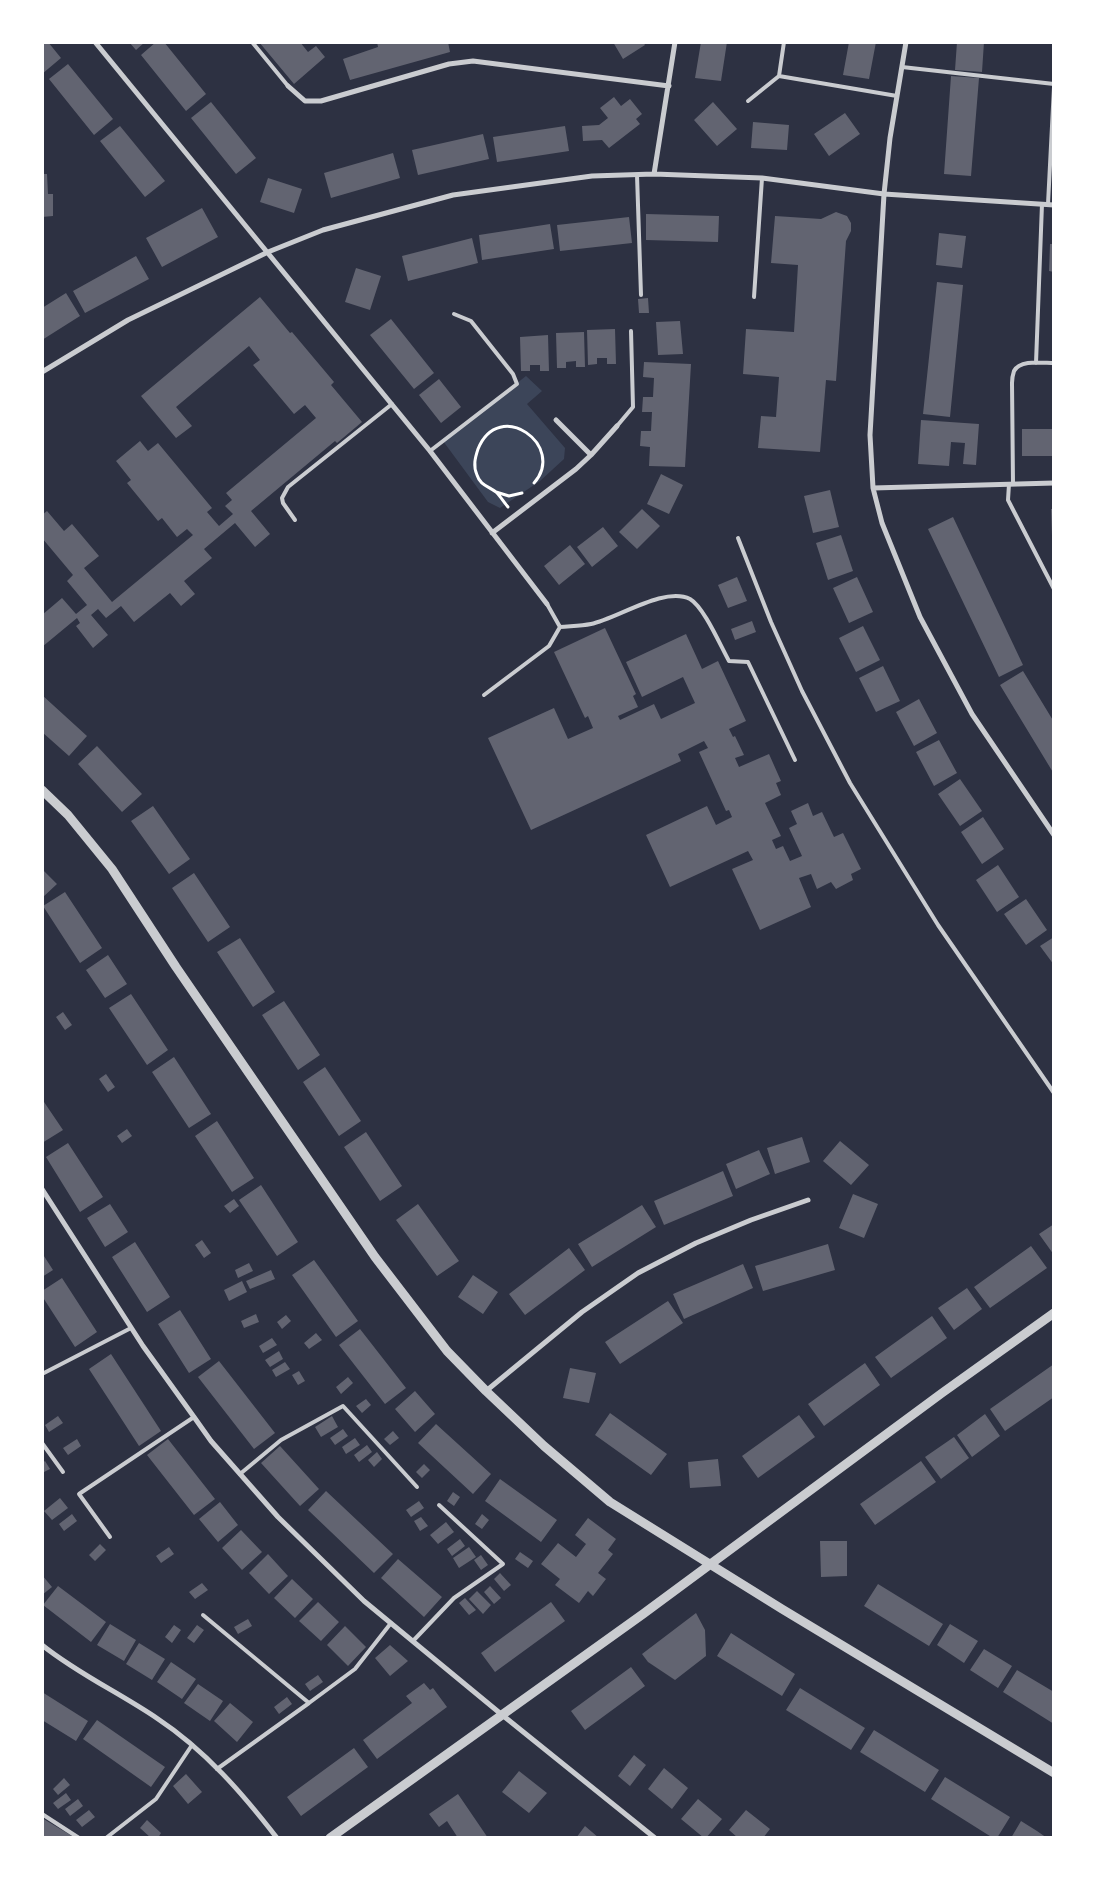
<!DOCTYPE html>
<html>
<head>
<meta charset="utf-8">
<style>
	body { margin:0 }
	#map { position:relative; width:1096px; height:1880px; overflow:hidden; background:#2d3142; font-family:"PT Sans",sans-serif }
	canvas { display:block }
	.frame { position:absolute; inset:0; border:44px solid #fff; pointer-events:none }
</style>
</head>
<body>
<div id="map">
<canvas width="1096" height="1880"></canvas>
<div class="frame"></div>
</div>
<script>
const context = document.querySelector('canvas').getContext('2d');
context.lineJoin = 'round';
function fillPath(path, color) { context.fillStyle = color; context.fill(path, 'evenodd'); }
function trace(path, color, width, dash) { context.strokeStyle = color; context.lineWidth = width; context.lineCap = dash ? 'butt' : 'round'; context.setLineDash(dash || []); context.stroke(path); }
const green = new Path2D(`
	M526 376 542 391 527 404 565 448 564 459 540 481 500 508 488 502 443 441Z`);
const building = new Path2D(`
	M42 42H48L61 58 42 74Z
	M129 42H145L136 50Z
	M156 42H164L206 94 186 111 141 55Z
	M259 42H300L308 52 316 46 325 57 294 84Z
	M377 42H393L394 44 448 42 450 52 350 80 343 59 378 47Z
	M613 42H643L645 45 623 59Z
	M701 42H727L721 81 695 78Z
	M849 42H876L869 79 843 75Z
	M957 42H984L982 72 955 70Z
	M68 64 113 119 94 135 49 79Z
	M951 76 979 78 971 176 944 174Z
	M614 97 621 106 630 99 642 114 636 119 640 124 609 148 602 140 583 141 582 126 599 125 608 118 600 108Z
	M211 102 256 158 236 174 191 118Z
	M713 102 737 129 717 146 694 120Z
	M845 113 860 134 829 156 814 134Z
	M753 122 789 125 787 150 751 148Z
	M120 126 165 181 145 197 100 141Z
	M565 126 569 151 497 162 493 137Z
	M483 134 489 159 418 175 412 150Z
	M393 153 400 178 331 198 324 173Z
	M42 174H47L48 194H53V216L42 217Z
	M268 178 302 189 294 213 260 202Z
	M202 208 218 237 162 267 146 238Z
	M836 212 847 216 851 223V231L846 241 836 381 826 380 820 452 758 448 761 416 776 417 779 377 743 374 746 329 794 332 798 265 771 263 775 216 821 219Z
	M646 214 719 216 718 242 646 240Z
	M629 217 632 243 560 251 557 225Z
	M550 224 554 249 482 260 479 235Z
	M939 233 966 236 962 268 936 265Z
	M472 238 478 263 408 281 402 256Z
	M1050 244H1054V272L1049 271Z
	M136 256 149 279 85 313 73 291Z
	M356 268 381 276 370 310 345 302Z
	M937 282 963 285 950 417 923 414Z
	M66 293 80 316 42 340V308Z
	M260 297 290 333 292 332 334 382 331 385 362 422 337 443 335 441 251 511 270 534 255 547 235 523 204 549 212 558 184 581 195 594 181 606 170 593 134 622 121 606 106 618 98 609 91 615 108 635 93 648 76 626 80 623 77 618 42 647V615L62 598 76 614 87 605 67 581 73 575 42 538V515L47 511 64 531 72 524 99 556 84 568 112 602 193 535 187 529 177 537 162 518 158 521 127 483 131 480 116 461 140 441 148 451 158 443 212 508 207 512 219 526 233 514 225 506 232 500 226 493 316 418 305 405 294 414 253 365 260 360 249 346 176 407 192 426 176 438 141 396Z
	M648 298 649 313H639L638 299Z
	M391 319 434 373 414 389 370 335Z
	M680 321 683 354 658 355 656 322Z
	M615 329 616 364H607V358H597V364L588 365 587 330Z
	M584 332 585 367H576V361L566 362V368H557L556 333Z
	M548 335 549 371H540V365H530V371H521L520 337Z
	M644 362 691 364 685 467 649 466 650 447 640 446 641 431H651L652 412H642L643 397H653L654 378 643 377Z
	M439 379 461 407 441 423 419 395Z
	M921 420 979 424 976 465 963 464 965 443 951 442 949 466 918 464Z
	M1022 429H1054V456H1022Z
	M661 474 683 485 669 514 647 504Z
	M830 490 839 527 813 533 804 496Z
	M642 509 660 526 637 549 619 532Z
	M1051 509H1054V536H1052Z
	M953 517 1023 665 999 677 928 529Z
	M603 527 618 546 592 567 577 547Z
	M841 535 853 571 828 580 816 543Z
	M570 545 585 564 559 585 544 566Z
	M737 577 747 601 728 608 718 585Z
	M857 577 873 612 849 623 833 588Z
	M752 621 756 632 735 640 731 629Z
	M863 626 880 660 856 672 839 638Z
	M605 628 636 694 633 696 638 707 618 716 620 720 654 704 661 719 695 703 683 677 642 697 626 662 686 634 702 669 718 661 746 721 729 729 733 737 735 736 744 755 735 758 739 767 769 754 781 781 776 783 781 795 765 803 781 836 772 840 776 849 783 846 790 861 802 856 789 828 797 824 791 811 808 803 813 816 822 812 834 837 843 833 861 869 851 874 853 880 836 889 831 882 817 889 811 874 799 878 811 907 760 930 732 869 753 860 748 851 670 887 646 835 707 806 716 825 732 817 729 810 726 811 699 752 708 748 704 741 678 754 681 761 531 830 488 738 554 708 568 739 593 728 588 716 585 718 554 652Z
	M883 666 900 701 876 712 859 678Z
	M1023 671 1054 722V774L1000 685Z
	M42 695 87 736 69 756 42 732Z
	M919 699 937 733 914 746 896 712Z
	M939 740 957 773 934 786 916 752Z
	M97 746 142 794 122 812 78 764Z
	M960 779 982 811 960 826 938 794Z
	M153 806 190 859 169 874 131 821Z
	M983 817 1004 849 982 864 961 832Z
	M998 865 1019 897 997 912 976 880Z
	M42 869 57 884 42 898Z
	M194 873 230 927 208 942 172 888Z
	M65 892 102 948 80 963 43 906Z
	M1026 899 1047 930 1026 945 1004 914Z
	M1054 937V965L1040 946Z
	M240 938 275 992 253 1007 217 952Z
	M108 955 127 984 105 998 86 970Z
	M131 994 168 1050 147 1065 109 1008Z
	M284 1001 320 1055 298 1070 262 1015Z
	M63 1012 72 1025 65 1030 56 1017Z
	M174 1057 211 1114 189 1128 152 1072Z
	M325 1067 361 1121 339 1136 303 1082Z
	M106 1074 115 1087 108 1092 99 1079Z
	M42 1099 63 1130 42 1143Z
	M217 1121 254 1178 232 1192 195 1136Z
	M127 1129 132 1136 122 1143 117 1136Z
	M366 1132 402 1186 380 1201 344 1147Z
	M802 1137 810 1162 775 1174 767 1148Z
	M840 1141 869 1165 851 1185 823 1161Z
	M68 1143 103 1197 80 1212 46 1157Z
	M759 1150 770 1174 736 1189 726 1164Z
	M723 1171 733 1196 664 1225 654 1201Z
	M261 1185 298 1242 277 1256 239 1200Z
	M853 1194 878 1204 864 1238 839 1228Z
	M234 1199 239 1206 230 1213 224 1206Z
	M110 1204 128 1232 105 1247 87 1218Z
	M418 1204 459 1261 437 1276 396 1220Z
	M642 1205 656 1227 592 1267 578 1244Z
	M1054 1224V1255L1039 1234Z
	M202 1240 211 1253 204 1258 195 1245Z
	M135 1242 170 1297 147 1312 112 1257Z
	M828 1244 835 1270 763 1291 755 1266Z
	M1031 1246 1047 1268 990 1308 974 1287Z
	M569 1248 585 1270 525 1315 509 1294Z
	M42 1253 53 1270 42 1277Z
	M314 1260 358 1321 336 1337 292 1275Z
	M249 1263 253 1271 238 1278 235 1270Z
	M743 1264 753 1288 684 1319 673 1294Z
	M271 1270 275 1279 250 1289 246 1281Z
	M473 1275 498 1292 483 1314 458 1297Z
	M62 1278 97 1332 75 1347 42 1296V1291Z
	M242 1281 247 1292 229 1301 224 1290Z
	M967 1288 982 1309 954 1330 938 1308Z
	M668 1301 683 1323 620 1364 605 1342Z
	M180 1310 211 1359 189 1373 158 1324Z
	M256 1314 259 1322 244 1328 241 1321Z
	M286 1315 291 1321 282 1329 277 1322Z
	M932 1316 947 1338 891 1378 875 1357Z
	M360 1329 406 1388 385 1404 339 1345Z
	M316 1333 322 1340 309 1349 304 1343Z
	M272 1338 277 1345 263 1353 259 1346Z
	M279 1351 283 1359 270 1367 265 1360Z
	M111 1354 161 1431 139 1446 89 1369Z
	M219 1361 275 1433 254 1449 198 1377Z
	M285 1362 290 1369 276 1377 272 1370Z
	M865 1363 880 1385 824 1426 808 1404Z
	M1054 1364V1397L1005 1431 990 1409Z
	M570 1368 596 1373 589 1403 563 1398Z
	M299 1371 305 1381 298 1385 292 1375Z
	M348 1377 353 1383 341 1394 336 1387Z
	M415 1391 435 1414 415 1432 395 1409Z
	M366 1399 371 1405 362 1413 356 1406Z
	M610 1413 667 1454 651 1475 595 1435Z
	M985 1414 1000 1436 972 1457 957 1435Z
	M799 1415 815 1437 758 1478 742 1456Z
	M58 1416 63 1423 49 1432 45 1425Z
	M332 1416 338 1427 321 1437 315 1427Z
	M436 1424 491 1474 473 1494 418 1443Z
	M343 1429 348 1436 335 1445 330 1438Z
	M393 1431 399 1438 390 1445 384 1439Z
	M954 1437 969 1458 941 1479 925 1457Z
	M355 1438 360 1445 346 1454 342 1447Z
	M77 1439 81 1446 68 1455 63 1448Z
	M168 1439 215 1499 194 1515 147 1455Z
	M367 1445 372 1452 359 1462 354 1455Z
	M280 1446 319 1489 300 1506 261 1463Z
	M377 1452 382 1459 374 1467 368 1460Z
	M718 1459 721 1486 690 1488 688 1462Z
	M45 1461 50 1469 42 1473V1463Z
	M921 1461 936 1482 875 1525 860 1504Z
	M424 1464 430 1470 422 1478 416 1472Z
	M500 1479 557 1520 541 1542 485 1501Z
	M326 1491 393 1554 374 1573 308 1510Z
	M453 1492 460 1497 454 1506 447 1501Z
	M60 1498 68 1508 52 1520 44 1511Z
	M419 1501 424 1508 411 1517 406 1510Z
	M220 1502 238 1525 218 1542 199 1519Z
	M72 1514 77 1521 64 1531 59 1524Z
	M482 1514 489 1520 482 1529 475 1524Z
	M421 1517 428 1526 420 1531 414 1521Z
	M588 1518 616 1539 608 1550 613 1554 598 1573 606 1579 593 1596 588 1591 579 1603 555 1585 560 1579 541 1564 558 1543 576 1557 586 1544 575 1535Z
	M446 1522 454 1532 438 1544 430 1535Z
	M241 1530 262 1552 242 1570 222 1548Z
	M460 1539 465 1546 452 1556 447 1549Z
	M820 1541H847V1576L821 1577Z
	M100 1544 106 1550 95 1561 89 1555Z
	M169 1547 174 1554 161 1563 156 1556Z
	M469 1547 476 1557 459 1568 453 1558Z
	M520 1552 533 1561 528 1568 515 1559Z
	M268 1554 288 1576 269 1594 249 1573Z
	M481 1555 488 1565 481 1570 474 1560Z
	M398 1559 442 1597 424 1617 381 1578Z
	M500 1573 511 1585 504 1591 494 1579Z
	M42 1575 52 1587 42 1595Z
	M292 1579 313 1599 295 1618 274 1598Z
	M202 1583 208 1590 195 1599 189 1592Z
	M878 1584 943 1624 929 1646 864 1606Z
	M58 1586 106 1622 91 1642 43 1605Z
	M490 1586 501 1598 494 1604 484 1592Z
	M477 1591 491 1605 483 1614 469 1599Z
	M465 1598 476 1610 469 1615 459 1603Z
	M318 1602 339 1622 321 1641 299 1621Z
	M551 1602 565 1621 495 1672 481 1653Z
	M696 1613 705 1630 706 1656 675 1680 648 1662 642 1654Z
	M248 1619 252 1626 238 1634 234 1627Z
	M110 1624 136 1640 124 1661 97 1645Z
	M950 1624 978 1641 964 1663 937 1645Z
	M174 1625 181 1630 172 1643 165 1637Z
	M197 1625 204 1630 194 1643 187 1638Z
	M345 1626 366 1647 348 1666 327 1645Z
	M731 1633 795 1674 782 1696 717 1656Z
	M139 1643 165 1659 152 1680 126 1664Z
	M390 1645 408 1661 390 1676 375 1658Z
	M984 1649 1012 1666 998 1688 970 1670Z
	M171 1662 196 1679 182 1699 157 1682Z
	M631 1667 645 1686 585 1730 571 1711Z
	M1017 1670 1054 1692V1724L1003 1692Z
	M318 1675 323 1682 310 1691 305 1684Z
	M424 1683 430 1690 433 1688 447 1707 377 1759 363 1740 412 1703 406 1696Z
	M198 1684 223 1701 210 1721 184 1703Z
	M800 1688 865 1728 851 1750 786 1710Z
	M42 1692 88 1721 76 1741 42 1720Z
	M287 1697 292 1704 279 1714 274 1707Z
	M230 1703 253 1722 237 1742 214 1721Z
	M97 1720 165 1767 151 1787 83 1739Z
	M874 1730 939 1770 925 1792 860 1752Z
	M354 1748 368 1767 301 1816 287 1797Z
	M634 1755 646 1765 630 1786 618 1776Z
	M664 1768 688 1788 672 1809 648 1789Z
	M519 1771 547 1793 529 1813 502 1792Z
	M186 1774 202 1792 188 1804 173 1786Z
	M945 1777 1010 1817 997 1838H993L931 1799Z
	M64 1778 70 1785 58 1795 53 1789Z
	M66 1793 71 1800 58 1809 53 1803Z
	M458 1794 488 1838H458L447 1821 439 1827 429 1814Z
	M78 1799 83 1806 70 1816 65 1809Z
	M698 1799 722 1819 706 1838H704L681 1819Z
	M89 1810 95 1817 82 1827 76 1820Z
	M746 1810 770 1829 763 1838H738L729 1830Z
	M42 1818 72 1836 71 1838H42Z
	M147 1820 161 1833 158 1838H151L140 1828Z
	M1021 1821 1037 1831 1047 1838H1011Z
	M585 1826 599 1838H576Z`);
const path = new Path2D(`
	M496 492 509 496 522 493
	M508 507C504 502 500 496 496 492 488 486 480 485 477 475 473 466 475 458 478 449 499 397 567 446 534 483`);
const service = new Path2D(`
	M252 42 288 86
	M902 67 1054 84
	M779 76 784 42
	M748 101 779 76 897 96
	M637 175 641 295
	M1048 204 1054 87
	M754 297 762 178
	M1036 363 1042 204
	M617 426 633 407 631 331
	M430 451 517 384 513 374 471 321 454 314
	M1009 484 1008 500 1054 589
	M1013 484 1012 383C1012 379 1013 374 1014 371 1020 359 1043 363 1054 363
	M295 520 283 503 282 498 288 487 392 404
	M738 538 771 622 802 691 850 783 938 925 1054 1093
	M560 627C570 626 581 626 591 624 617 619 664 586 690 599 704 607 721 647 729 661L748 662 795 760
	M484 695 549 646 560 627 547 604
	M42 1374 131 1328
	M42 1443 63 1472
	M240 1474 281 1440 343 1406 417 1487
	M110 1537 79 1494 194 1417
	M203 1615 309 1703 355 1669 391 1623
	M413 1641 454 1598 503 1564 439 1505
	M217 1769 309 1703
	M42 1814 79 1838
	M106 1838 156 1799 192 1745`);
const minor = new Path2D(`
	M95 42 430 451 547 604
	M906 42 890 138 884 194 870 435 873 488 882 523 920 617 972 714 1054 835
	M288 86 305 101H321L449 64 473 61 669 86
	M654 174 675 42
	M42 372 128 320 268 252 323 230 453 195 592 176 654 174 762 178 884 194 1054 205
	M556 420 591 455
	M873 488 1054 483
	M492 533 576 469 591 455 617 426
	M42 1189 143 1346 194 1417 211 1441 278 1517 364 1601 501 1714 655 1838
	M486 1391 582 1312 638 1273 696 1243 751 1220 808 1200
	M42 1645C78 1674 120 1693 158 1719 205 1750 243 1794 277 1838`);
const tertiary = new Path2D(`
	M42 790 68 815 112 869 176 967 375 1257 447 1351 486 1391 544 1446 610 1502 782 1609 1054 1773
	M330 1838 643 1614 942 1393 1054 1313`);
fillPath(green, '#3c4559');
fillPath(building, '#626471');
trace(path, '#fff', 3);
trace(service, '#caccd0', 4);
trace(minor, '#caccd0', 5);
trace(tertiary, '#caccd0', 9);
</script>
</body>
</html>
